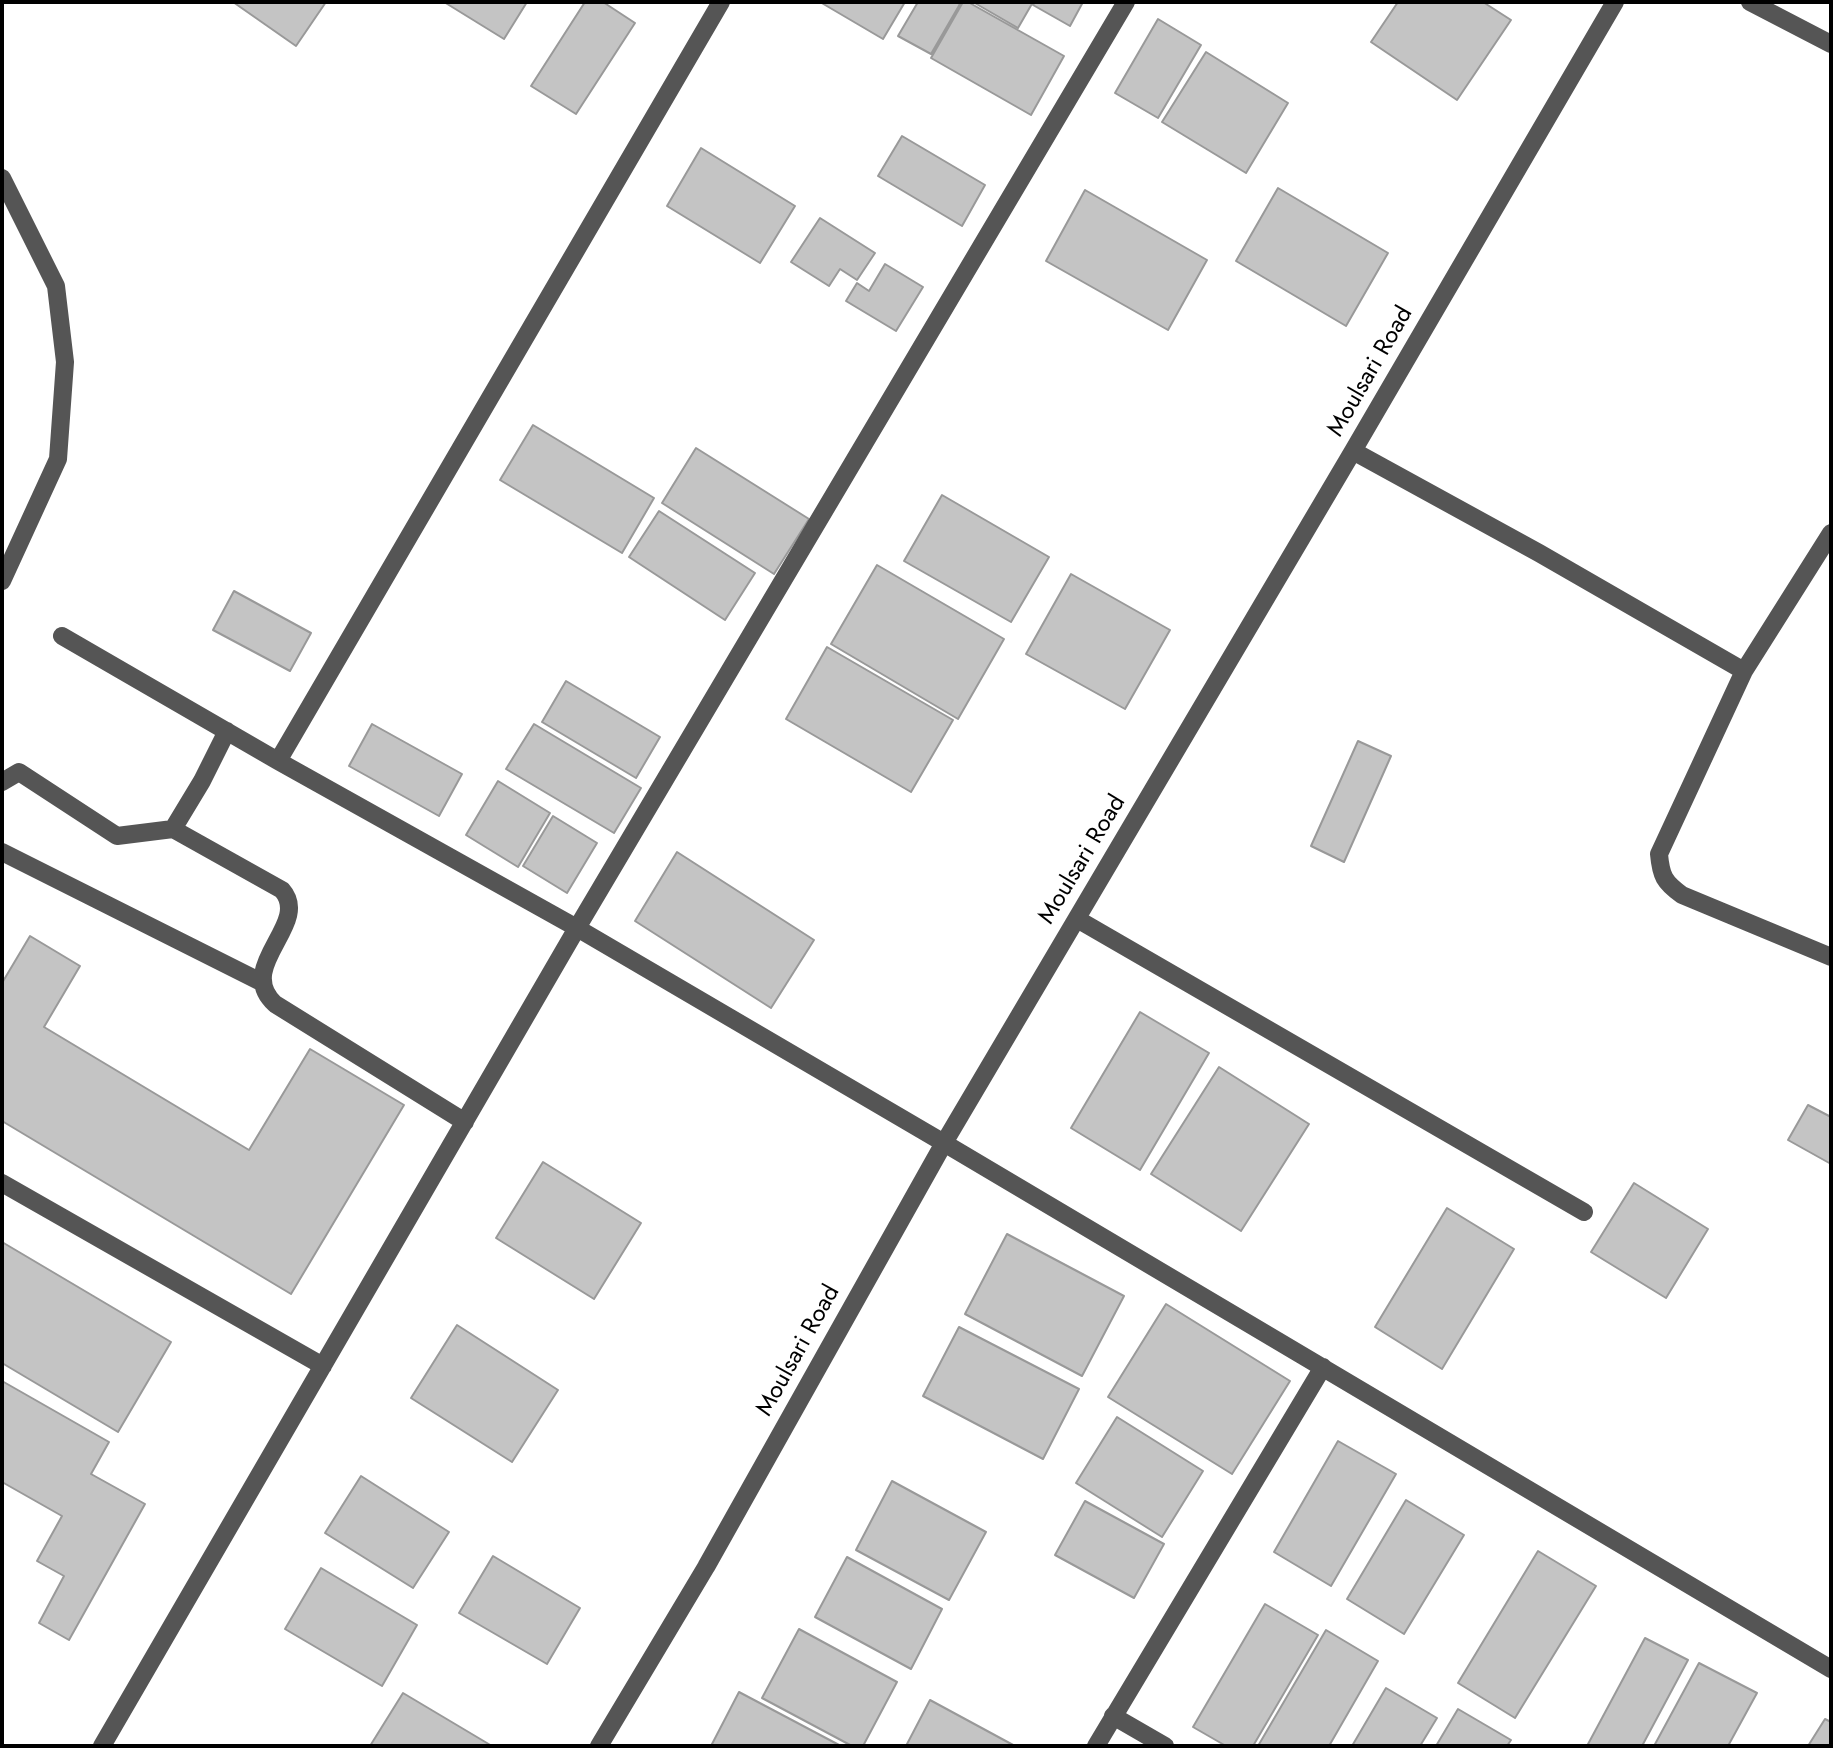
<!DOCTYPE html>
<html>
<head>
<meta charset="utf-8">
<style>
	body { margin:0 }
	#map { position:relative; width:1833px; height:1748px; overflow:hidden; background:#fff; font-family:Jost,sans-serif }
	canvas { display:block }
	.frame { position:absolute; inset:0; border:4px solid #000; pointer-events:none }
</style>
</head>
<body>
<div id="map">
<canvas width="1833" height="1748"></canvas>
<div class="frame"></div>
</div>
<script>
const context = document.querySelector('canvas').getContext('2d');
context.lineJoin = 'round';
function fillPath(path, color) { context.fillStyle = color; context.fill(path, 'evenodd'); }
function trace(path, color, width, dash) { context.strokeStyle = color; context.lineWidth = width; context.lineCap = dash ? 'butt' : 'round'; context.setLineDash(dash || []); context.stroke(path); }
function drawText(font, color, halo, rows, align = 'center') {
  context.font = font + ' Jost,sans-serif'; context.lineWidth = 5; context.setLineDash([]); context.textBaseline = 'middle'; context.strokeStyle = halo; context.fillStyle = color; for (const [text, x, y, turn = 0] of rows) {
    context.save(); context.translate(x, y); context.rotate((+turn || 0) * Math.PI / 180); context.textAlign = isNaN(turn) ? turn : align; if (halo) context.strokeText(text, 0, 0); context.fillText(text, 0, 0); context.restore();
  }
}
const building = new Path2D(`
	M233 2H326L296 46Z
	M444 2H527L504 39Z
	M585 2H603L635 23 576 114 531 86Z
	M820 2H905L883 39Z
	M918 2H956L960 4 931 54 898 36Z
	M963 2H968L1064 56 1031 115 931 58Z
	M973 2H1033L1018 28Z
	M1035 2H1083L1070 26 1033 5Z
	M1398 2H1483L1511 20 1457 100 1371 42Z
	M1158 19 1201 45 1158 118 1115 93Z
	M1206 52 1288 103 1246 173 1162 122Z
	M902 136 985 185 962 226 878 176Z
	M701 148 795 206 760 263 667 206Z
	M1278 188 1388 253 1346 326 1236 261Z
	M1085 190 1207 260 1168 330 1046 261Z
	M820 218 875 253 857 280 840 269 829 286 791 262Z
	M885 264 923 287 896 331 846 301 857 283 869 291Z
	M533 425 654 498 622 553 500 480Z
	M696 448 809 519 774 574 662 503Z
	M942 495 1049 557 1011 622 904 561Z
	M659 511 755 573 725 620 629 557Z
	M877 565 1004 639 958 719 831 644Z
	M1071 574 1170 630 1125 709 1026 654Z
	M234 591 311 633 290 671 213 630Z
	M827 647 953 720 911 792 786 719Z
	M566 681 660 737 636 778 542 722Z
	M372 724 462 774 439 816 349 766Z
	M534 724 641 788 614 833 506 769Z
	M1358 741 1391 756 1344 862 1311 846Z
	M498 781 550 813 518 867 466 835Z
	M553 816 597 843 567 893 523 866Z
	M677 852 814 940 771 1008 635 921Z
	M30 936 80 966 44 1027 249 1150 310 1049 404 1105 291 1294 2 1121V983Z
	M1140 1012 1209 1053 1140 1170 1071 1128Z
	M1219 1067 1309 1124 1241 1231 1151 1174Z
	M1808 1105 1831 1117V1164L1788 1140Z
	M543 1162 641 1223 594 1299 496 1238Z
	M1634 1183 1708 1229 1666 1298 1591 1252Z
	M1447 1208 1514 1249 1442 1369 1375 1327Z
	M1007 1234 1124 1296 1082 1376 965 1314Z
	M2 1242 171 1342 118 1432 2 1363Z
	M1166 1304 1290 1381 1232 1474 1108 1397Z
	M457 1325 558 1390 512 1462 411 1398Z
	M959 1327 1079 1389 1043 1459 923 1396Z
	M2 1381 109 1442 91 1474 145 1504 69 1640 39 1623 64 1576 37 1561 62 1516 2 1482Z
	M1117 1417 1203 1471 1162 1537 1076 1483Z
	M1338 1441 1396 1474 1331 1586 1274 1552Z
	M361 1476 449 1532 413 1588 325 1533Z
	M892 1481 986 1532 949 1600 856 1550Z
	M1406 1500 1464 1535 1404 1634 1347 1599Z
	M1085 1501 1164 1544 1134 1598 1055 1555Z
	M1538 1551 1596 1586 1515 1718 1458 1683Z
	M493 1556 580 1608 547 1664 459 1613Z
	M847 1557 942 1609 911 1669 815 1617Z
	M321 1568 417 1625 382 1686 285 1629Z
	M1265 1604 1318 1635 1253 1746H1226L1193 1727Z
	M799 1629 897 1682 863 1746H852L762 1698Z
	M1326 1630 1378 1661 1329 1746H1258Z
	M1645 1638 1688 1660 1642 1746H1587Z
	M1699 1663 1757 1693 1728 1746H1654Z
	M1386 1688 1437 1718 1420 1746H1352Z
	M739 1692 841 1746H711Z
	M403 1693 492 1746H370Z
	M930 1700 1015 1746H906Z
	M1458 1709 1511 1740 1507 1746H1436Z
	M1825 1719 1831 1722V1746H1808Z`);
const minor = new Path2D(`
	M1750 2 1831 44
	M2 178 56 286 65 362 58 459 2 581
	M1353 451 1539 553 1744 671
	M1831 533 1744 671 1659 854C1661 876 1664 882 1682 895L1831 957
	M62 636 278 761 577 928 944 1143 1831 1669
	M278 761 721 2
	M2 782 19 772 117 836 173 829 202 781 227 731
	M173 829 282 890C312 924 234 966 275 1004L465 1122
	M2 852 263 983
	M1077 919 1584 1212
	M2 1183 323 1366
	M1113 1716 1165 1746
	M102 1746 577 928 1126 2
	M599 1746 706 1567 944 1143 1353 451 1615 2
	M1096 1746 1323 1367`);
const streetNames = [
	["Moulsari Road",1371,372,-60],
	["Moulsari Road",1083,860,-59],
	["Moulsari Road",799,1351,-61]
];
fillPath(building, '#c4c4c4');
trace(building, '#999', 2);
trace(minor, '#555', 18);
drawText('24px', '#000', '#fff', streetNames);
</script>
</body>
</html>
